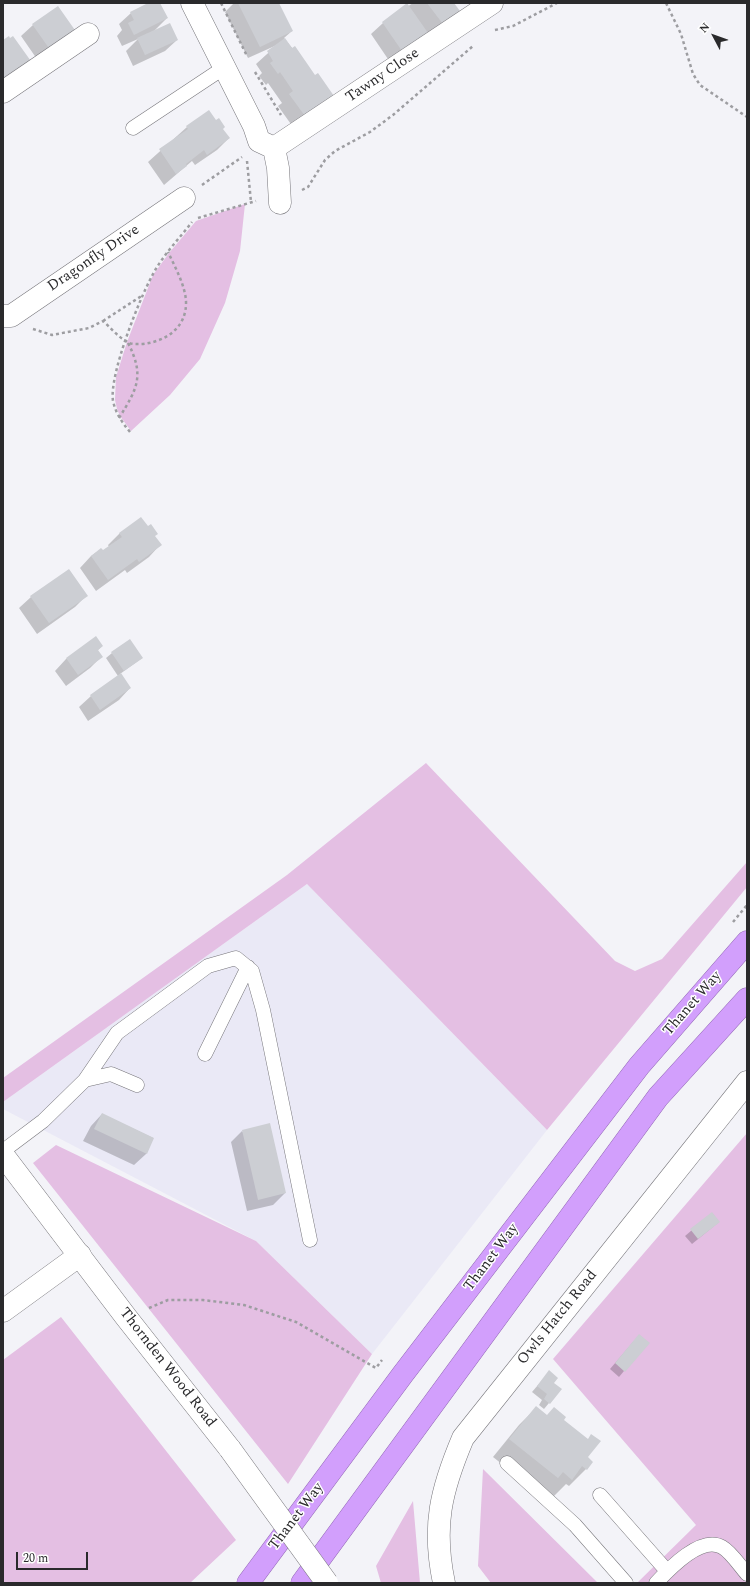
<!DOCTYPE html>
<html>
<head>
<meta charset="utf-8">
<style>
	body { margin:0 }
	#map { position:relative; width:750px; height:1586px; overflow:hidden; background:#f3f3f8; font-family:Spectral,serif }
	canvas { display:block }
	.frame { position:absolute; inset:0; border:4px solid #2a2a2c; pointer-events:none }
	.north { position:absolute; left:694px; top:16px; width:40px; height:40px; -webkit-text-stroke:3px #fff; paint-order:stroke; rotate:311deg; font-size:11px; font-weight:700; line-height:16px; text-align:center; color:#2a2a2c }
	.north::after { content:''; display:block; margin:auto; width:14px; height:18px; background:#2a2a2c; clip-path:polygon(50% 0,100% 100%,50% 72%,0 100%) }
	.scale { position:absolute; left:16px; top:1552px; width:72px; height:18px; box-sizing:border-box; border:2px solid #2a2a2c; border-top:0; padding-left:5px; font-size:12px; line-height:14px; white-space:nowrap; color:#2a2a2c; -webkit-text-stroke:3px #fff; paint-order:stroke }
</style>
</head>
<body>
<div id="map">
<canvas width="750" height="1586"></canvas>
<div class="frame"></div>
<div class="north">N</div>
<div class="scale">20 m</div>
</div>
<script>
const context = document.querySelector('canvas').getContext('2d');
context.lineJoin = 'round';
function fillPath(path, color) { context.fillStyle = color; context.fill(path, 'evenodd'); }
function trace(path, color, width, dash) { context.strokeStyle = color; context.lineWidth = width; context.lineCap = dash ? 'butt' : 'round'; context.setLineDash(dash || []); context.stroke(path); }
function drawText(font, color, halo, rows, align = 'center') {
  context.font = font + ' Spectral,serif'; context.lineWidth = 3; context.setLineDash([]); context.textBaseline = 'middle'; context.strokeStyle = halo; context.fillStyle = color; for (const [text, x, y, turn = 0] of rows) {
    context.save(); context.translate(x, y); context.rotate((+turn || 0) * Math.PI / 180); context.textAlign = isNaN(turn) ? turn : align; if (halo) context.strokeText(text, 0, 0); context.fillText(text, 0, 0); context.restore();
  }
}
const built = new Path2D(`
	M307 884 547 1130 372 1354 256 1241 3 1109V1102Z`);
const green = new Path2D(`
	M245 204 240 251 225 303 200 359 170 395 131 431 120 416 117 409 115 400 116 377 127 342 153 275 169 253 196 221Z
	M426 763 615 961 635 971 662 959 747 862V887L547 1130 307 884 3 1102V1078L287 875Z
	M747 1133V1583H637L696 1525 553 1359Z
	M56 1145 256 1241 372 1354 288 1484 33 1163Z
	M61 1317 236 1540 190 1583H3V1360Z
	M483 1469 598 1583H491L478 1566Z
	M413 1501 420 1583H381L376 1566Z`);
const shadow = new Path2D(`
	M150 3H159L167 18 154 31 177 40 165 51 133 66 126 51 138 39 122 46 117 36 122 30 119 24 131 13Z
	M234 3H278L292 31 284 38 315 76 304 123 293 127 278 106 282 103 268 83 266 85 259 76 262 73 256 64 277 45 248 58 225 12Z
	M413 3H453L459 11 430 35 428 32 415 44 390 62 371 34 383 23Z
	M33 25 76 33 39 62 21 36Z
	M187 127 229 138 217 150 195 165 192 161 164 185 148 162Z
	M148 528 160 545 149 557 127 573 125 570 96 591 80 568 91 556 101 549 103 552 109 547 108 545 120 533Z
	M86 596 75 607 37 634 19 608 31 597Z
	M96 638 102 646 97 651 101 657 90 668 66 686 55 671 66 659Z
	M112 653 142 658 120 674 130 688 119 700 88 721 79 707 91 696 118 676 106 658Z
	M102 1114 153 1138 146 1154 134 1165 83 1141 91 1126Z
	M242 1131 285 1193 273 1205 247 1211 231 1142Z
	M712 1213 719 1222 692 1244 685 1236Z
	M634 1341 624 1371 619 1377 610 1369Z
	M549 1372 553 1383 549 1403 544 1409 539 1405 542 1400 532 1392Z
	M536 1408 546 1416 563 1420 586 1457V1469L569 1486 566 1484 554 1496 546 1489 540 1494 493 1457 519 1425Z`);
const building = new Path2D(`
	M148 3H160L168 18 134 35 128 23 134 20 130 12Z
	M238 3H279L293 31 260 47Z
	M407 3 428 33 402 51 382 22Z
	M427 3H454L460 11 443 24Z
	M58 6 77 33 51 51 32 24Z
	M170 23 178 40 145 55 137 38Z
	M9 36 10 38 13 36 33 64 3 84V40Z
	M285 38 292 48 295 46 315 75 318 73 334 96 305 116 289 94 293 91 280 72 278 74 270 63 273 61 267 51Z
	M209 110 216 120 219 118 225 127 223 129 230 138 207 155 204 150 186 164 187 166 176 174 159 149 188 129 186 126Z
	M141 517 148 526 151 524 158 534 155 536 162 545 139 562 137 559 108 580 91 556 101 548 103 550 122 537 119 533Z
	M69 569 88 596 49 623 30 596Z
	M96 636 103 646 98 650 103 657 78 675 66 658Z
	M130 639 143 658 124 671 111 652Z
	M121 673 131 688 100 710 90 695Z
	M102 1113 154 1138 147 1154 94 1129Z
	M270 1123 286 1193 258 1200 242 1130Z
	M712 1212 720 1222 698 1239 690 1229Z
	M639 1334 650 1343 625 1372 615 1363Z
	M549 1370 558 1378 554 1383 562 1389 550 1404 544 1399 547 1394 537 1386Z
	M536 1406 547 1415 554 1407 566 1417 564 1420 588 1439 591 1434 601 1441 588 1457 593 1462 587 1470 582 1466 572 1480 563 1472 558 1478 509 1439Z`);
const path = new Path2D(`
	M221 3 247 56
	M666 3 681 34 693 74 700 85 747 117
	M495 30 513 26 557 3
	M255 72 281 115
	M247 161 251 202
	M202 185 242 157
	M302 190 308 187 325 160 335 151 370 132 393 115 473 46
	M198 218 256 201
	M103 321 143 295
	M33 329 52 335 89 328 103 321C110 327 118 337 126 341 131 345 137 344 143 344 167 341 187 327 186 301 185 285 175 267 168 252
	M119 418C137 389 145 376 128 343
	M130 432C122 422 116 414 113 401 109 375 139 300 152 276 162 256 179 239 192 222
	M733 922 747 905
	M149 1308 168 1300H203L244 1305 296 1322 376 1368 382 1360`);
const service = new Path2D(`
	M133 128 225 67
	M205 1054 248 967
	M85 1080 111 1074 137 1085
	M3 1151 43 1121 85 1080 117 1033 208 966 236 958 252 971 263 1010 310 1240
	M507 1463 575 1525 626 1583
	M600 1495 667 1571
	M656 1583C669 1569 701 1535 722 1547 731 1552 740 1566 747 1574`);
const minor = new Path2D(`
	M3 92 88 34
	M274 148 492 3
	M3 316H11L184 198
	M3 1311 80 1255`);
const tertiary = new Path2D(`
	M192 3 254 126 259 141 274 148 278 168 280 203
	M3 1155 126 1317 230 1449
	M444 1583C432 1526 441 1490 463 1438L747 1082`);
const trunk = new Path2D(`
	M248 1583 403 1374 639 1066 747 942
	M302 1583 658 1097 747 999`);
const tertiaryBridge = new Path2D(`
	M230 1449 327 1583`);
const streetNames = [
	["Tawny Close",383,76,-34],
	["Dragonfly Drive",94,259,-34],
	["Thanet Way",693,1004,-49],
	["Thanet Way",492,1258,-53],
	["Owls Hatch Road",558,1318,-51],
	["Thornden Wood Road",167,1368,52],
	["Thanet Way",297,1517,-53]
];
fillPath(built, '#eae9f6');
fillPath(green, '#e4bfe3');
fillPath(shadow, '#0003');
fillPath(building, '#ccced3');
trace(service, '#76757a', 15);
trace(minor, '#76757a', 23);
trace(tertiary, '#76757a', 23);
trace(trunk, '#9066b3', 23);
trace(path, '#9d9da1', 2.5, [3, 3]);
trace(service, '#fff', 14);
trace(minor, '#fff', 22);
trace(tertiary, '#fff', 22);
trace(trunk, '#d29ffc', 22);
trace(tertiaryBridge, '#76757a', 23, []);
trace(tertiaryBridge, '#fff', 22);
drawText('15px', '#2a2a2c', '#fff', streetNames);
</script>
</body>
</html>
